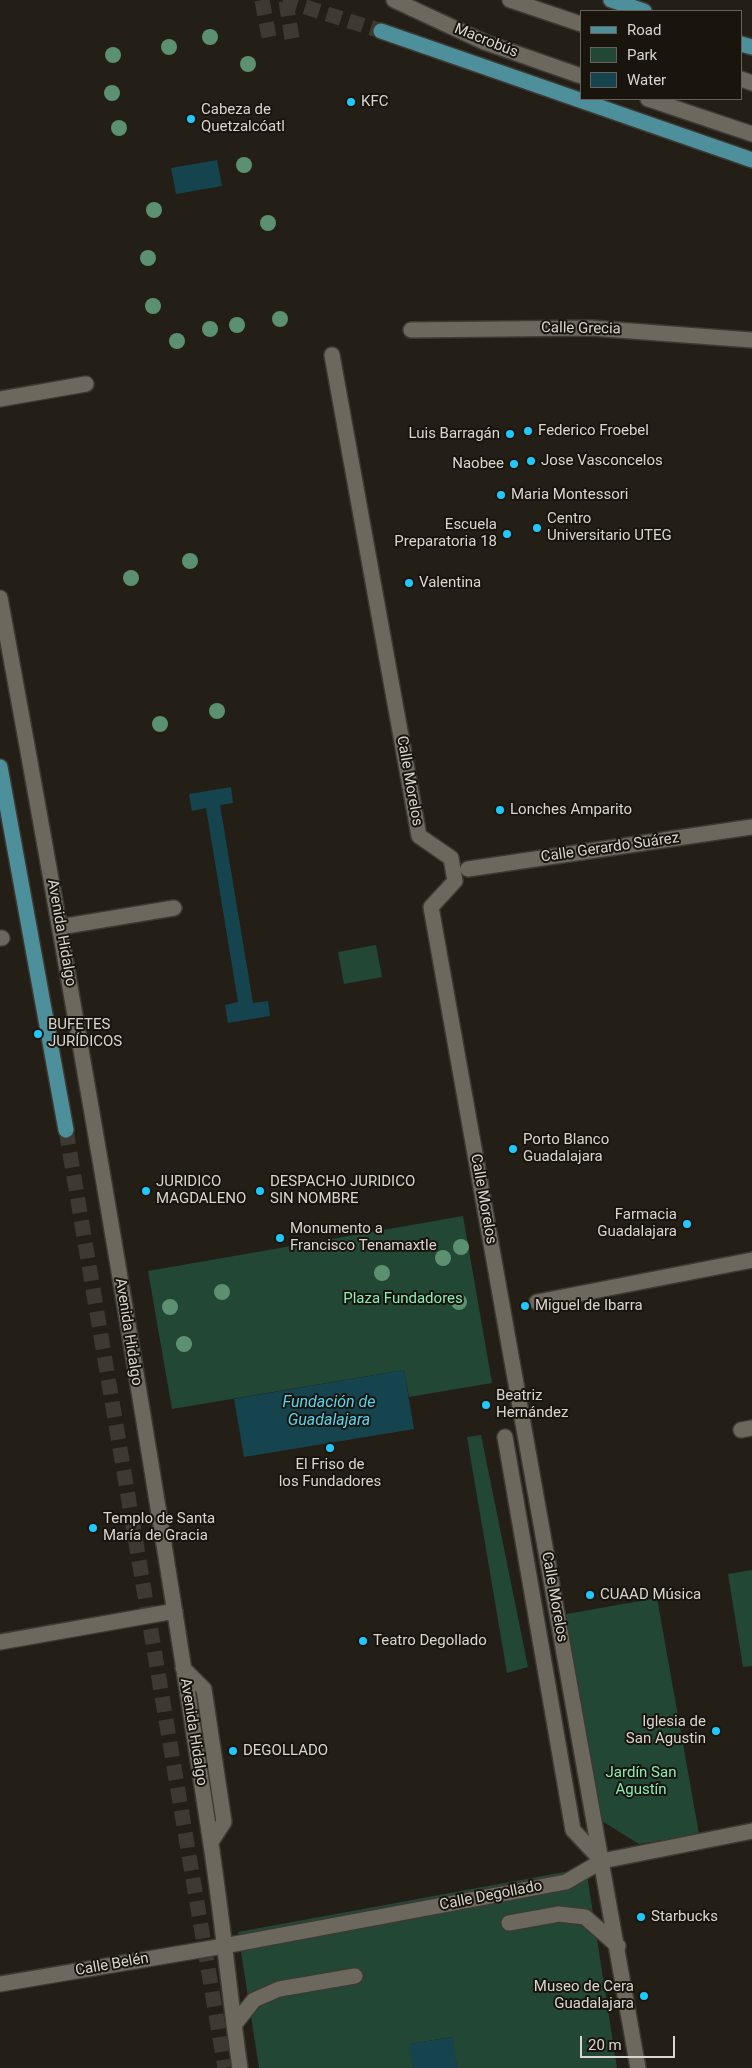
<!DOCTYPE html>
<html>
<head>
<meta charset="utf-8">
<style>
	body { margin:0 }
	#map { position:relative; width:752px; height:2068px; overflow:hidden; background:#231f16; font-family:Roboto,sans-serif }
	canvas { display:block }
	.legend { position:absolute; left:580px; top:10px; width:162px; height:90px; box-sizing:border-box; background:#19150d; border:1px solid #65625b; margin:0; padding:6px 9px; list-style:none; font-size:15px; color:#d8d6d0 }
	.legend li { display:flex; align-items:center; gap:10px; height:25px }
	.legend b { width:25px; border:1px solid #65625b }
	.scale { position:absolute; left:580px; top:2036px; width:95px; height:22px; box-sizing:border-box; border:2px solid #d8d6d0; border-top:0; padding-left:6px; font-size:15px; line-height:18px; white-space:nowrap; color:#d8d6d0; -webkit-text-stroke:4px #19150d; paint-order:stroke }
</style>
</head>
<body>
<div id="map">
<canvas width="752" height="2068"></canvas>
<ul class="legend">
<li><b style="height:6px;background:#4d909b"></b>Road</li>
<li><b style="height:14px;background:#224735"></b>Park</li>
<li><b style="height:14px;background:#15444f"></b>Water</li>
</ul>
<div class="scale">20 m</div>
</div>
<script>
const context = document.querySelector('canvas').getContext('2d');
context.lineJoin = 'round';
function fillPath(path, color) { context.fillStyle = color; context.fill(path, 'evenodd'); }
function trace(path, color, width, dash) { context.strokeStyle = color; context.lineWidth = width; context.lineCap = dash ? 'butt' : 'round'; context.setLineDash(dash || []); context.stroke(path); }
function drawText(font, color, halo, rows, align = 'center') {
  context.font = font + ' Roboto,sans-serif'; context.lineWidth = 4; context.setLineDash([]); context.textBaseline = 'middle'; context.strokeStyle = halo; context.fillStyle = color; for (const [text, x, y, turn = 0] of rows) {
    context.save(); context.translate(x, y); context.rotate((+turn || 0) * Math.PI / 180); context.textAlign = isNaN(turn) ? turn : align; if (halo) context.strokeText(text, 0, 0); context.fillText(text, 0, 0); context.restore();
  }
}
const green = new Path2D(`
	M376 945 382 977 344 984 338 952Z
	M463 1216 492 1383 409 1397 404 1370 172 1409 148 1271Z
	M481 1435 528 1667 507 1673 467 1437Z
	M752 1570V1666L743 1667 728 1574Z
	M657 1598 699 1834 639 1844 597 1818 561 1615Z
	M586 1868 617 2068H457L452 2037 410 2044 413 2068H259L238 1932Z`);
const water = new Path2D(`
	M217 160 222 186 176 194 171 168Z
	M231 787 233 803 220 805 253 1003 268 1001 270 1016 228 1023 225 1005 238 1002 206 808 192 811 189 794Z
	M404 1370 414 1429 244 1457 234 1399Z
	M453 2037 457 2068H413L409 2044Z`);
const minorTunnel = new Path2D(`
	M262 0 269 37
	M286 1 293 45`);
const majorTunnel = new Path2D(`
	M283 0 381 31
	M66 1130 225 2068`);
const minor = new Path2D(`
	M394 0 484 42 581 76
	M510 0 581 24
	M741 79 752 83
	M648 99 752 134
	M411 330 591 328 752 340
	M332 355 419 836 451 858 455 881 431 907 638 2068
	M0 399 86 384
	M0 598C76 1010 147 1424 210 1838 222 1914 229 1992 240 2068
	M468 869 752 827
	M60 927 174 908
	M0 938H2
	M537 1302 752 1260
	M741 1430 752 1428
	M505 1437 573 1830 602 1861
	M0 1642 175 1611
	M183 1668 204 1689 224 1822 211 1842
	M509 1923 559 1914 585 1917 618 1946
	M0 1984 224 1946 566 1882 602 1861 752 1831
	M234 2025 254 2000 279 1989 355 1976`);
const major = new Path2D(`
	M611 0 644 11
	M381 31 752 160
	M741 44 752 47
	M0 767 66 1130`);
const trees = [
	[210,37],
	[169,47],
	[113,55],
	[248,64],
	[112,93],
	[119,128],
	[244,165],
	[154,210],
	[268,223],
	[148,258],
	[153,306],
	[280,319],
	[237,325],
	[210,329],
	[177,341],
	[190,561],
	[131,578],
	[217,711],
	[160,724],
	[461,1247],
	[443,1258],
	[382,1273],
	[222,1292],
	[459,1302],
	[170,1307],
	[184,1344]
];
const markers = [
	[351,102,5,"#20c9fd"],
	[191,119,5,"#20c9fd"],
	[528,431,5,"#20c9fd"],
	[510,434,5,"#20c9fd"],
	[531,461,5,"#20c9fd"],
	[514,464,5,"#20c9fd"],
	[501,495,5,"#20c9fd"],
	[537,528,5,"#20c9fd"],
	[507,534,5,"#20c9fd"],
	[409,583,5,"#20c9fd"],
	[500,810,5,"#20c9fd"],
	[38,1034,5,"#20c9fd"],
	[513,1149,5,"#20c9fd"],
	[146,1191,5,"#20c9fd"],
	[260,1191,5,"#20c9fd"],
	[687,1224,5,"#20c9fd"],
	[280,1238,5,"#20c9fd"],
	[525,1306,5,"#20c9fd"],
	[486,1405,5,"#20c9fd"],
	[330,1448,5,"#20c9fd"],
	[93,1528,5,"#20c9fd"],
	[590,1595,5,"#20c9fd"],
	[363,1641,5,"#20c9fd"],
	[716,1731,5,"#20c9fd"],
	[233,1751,5,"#20c9fd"],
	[641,1917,5,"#20c9fd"],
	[644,1996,5,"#20c9fd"]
];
const streetNames = [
	["Macrobús",486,41,22],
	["Calle Grecia",581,329,1],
	["Calle Morelos",409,781,80],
	["Calle Gerardo Suárez",610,848,-8],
	["Avenida Hidalgo",61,933,80],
	["Calle Morelos",483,1199,80],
	["Avenida Hidalgo",128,1332,81],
	["Calle Morelos",554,1597,80],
	["Avenida Hidalgo",193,1732,81],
	["Calle Degollado",491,1896,-11],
	["Calle Belén",112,1965,-10]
];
const poiNames = [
	["KFC",361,102],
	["Cabeza de",201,110],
	["Quetzalcóatl",201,127],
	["Federico Froebel",538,431],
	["Luis Barragán",500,434,"right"],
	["Jose Vasconcelos",541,461],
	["Naobee",504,464,"right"],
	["Maria Montessori",511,495],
	["Centro",547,519],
	["Universitario UTEG",547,536],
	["Escuela",497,525,"right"],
	["Preparatoria 18",497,542,"right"],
	["Valentina",419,583],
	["Lonches Amparito",510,810],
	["BUFETES",48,1025],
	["JURÍDICOS",48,1042],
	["Porto Blanco",523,1140],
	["Guadalajara",523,1157],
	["JURIDICO",156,1182],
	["MAGDALENO",156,1199],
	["DESPACHO JURIDICO",270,1182],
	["SIN NOMBRE",270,1199],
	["Farmacia",677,1215,"right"],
	["Guadalajara",677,1232,"right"],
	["Monumento a",290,1229],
	["Francisco Tenamaxtle",290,1246],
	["Miguel de Ibarra",535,1306],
	["Beatriz",496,1396],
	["Hernández",496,1413],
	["El Friso de",330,1465,"center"],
	["los Fundadores",330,1482,"center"],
	["Templo de Santa",103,1519],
	["María de Gracia",103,1536],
	["CUAAD Música",600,1595],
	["Teatro Degollado",373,1641],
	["Iglesia de",706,1722,"right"],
	["San Agustin",706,1739,"right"],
	["DEGOLLADO",243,1751],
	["Starbucks",651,1917],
	["Museo de Cera",634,1987,"right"],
	["Guadalajara",634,2004,"right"]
];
const parkNames = [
	["Plaza Fundadores",403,1299],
	["Jardín San",641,1773],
	["Agustín",641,1790]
];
const waterNames = [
	["Fundación de",329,1403],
	["Guadalajara",329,1421]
];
fillPath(green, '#224735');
fillPath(water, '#15444f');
trace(minorTunnel, '#3e3a32', 15, [15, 8]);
trace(majorTunnel, '#3e3a32', 15, [15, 8]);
trace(minor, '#3d3a34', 18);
trace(major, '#3d3a34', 18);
trace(minor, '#6d685e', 15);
trace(major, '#4d909b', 15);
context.fillStyle = '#5b9070';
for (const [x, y] of trees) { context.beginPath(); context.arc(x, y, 8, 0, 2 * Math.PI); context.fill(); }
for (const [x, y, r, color] of markers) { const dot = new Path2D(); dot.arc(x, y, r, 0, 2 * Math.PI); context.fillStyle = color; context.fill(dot); trace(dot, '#19150d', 2); }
drawText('15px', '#d8d6d0', '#19150d', streetNames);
drawText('15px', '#d8d6d0', '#19150d', poiNames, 'left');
drawText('15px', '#88ecba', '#19150d', parkNames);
drawText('italic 16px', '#55d4f3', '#19150d', waterNames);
</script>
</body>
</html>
